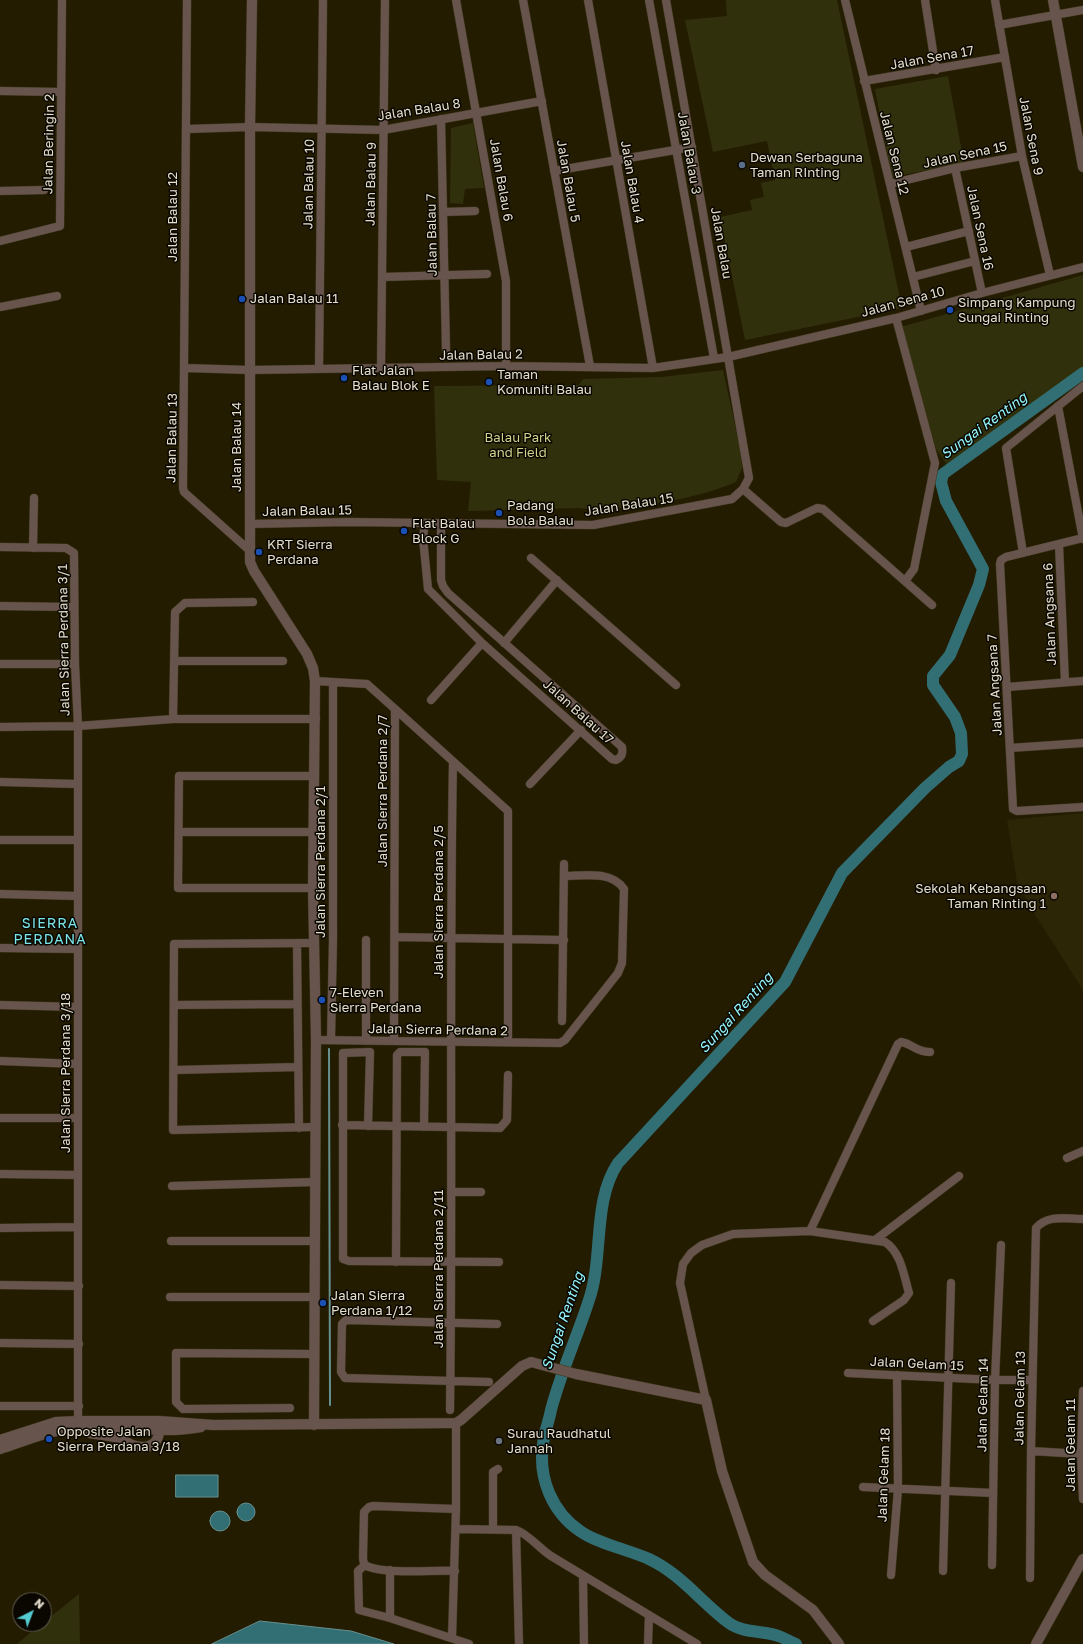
<!DOCTYPE html>
<html>
<head>
<meta charset="utf-8">
<style>
	body { margin:0 }
	#map { position:relative; width:1083px; height:1644px; overflow:hidden; background:#241c00; font-family:"Golos Text",sans-serif }
	canvas { display:block }
	.north { position:absolute; left:12px; top:1592px; width:40px; height:40px; box-sizing:border-box; background:#0a0700; border:1px solid #615d52; border-radius:50%; rotate:42deg; font-size:11px; font-weight:700; line-height:16px; text-align:center; color:#e4dfcd }
	.north::after { content:''; display:block; margin:auto; width:14px; height:18px; background:#52ccd0; clip-path:polygon(50% 0,100% 100%,50% 72%,0 100%) }
</style>
</head>
<body>
<div id="map">
<canvas width="1083" height="1644"></canvas>
<div class="north">N</div>
</div>
<script>
const context = document.querySelector('canvas').getContext('2d');
context.lineJoin = 'round';
function fillPath(path, color) { context.fillStyle = color; context.fill(path, 'evenodd'); }
function trace(path, color, width, dash) { context.strokeStyle = color; context.lineWidth = width; context.lineCap = dash ? 'butt' : 'round'; context.setLineDash(dash || []); context.stroke(path); }
function drawText(font, color, halo, rows, align = 'center') {
  context.font = font + ' "Golos Text",sans-serif'; context.lineWidth = 3; context.setLineDash([]); context.textBaseline = 'middle'; context.strokeStyle = halo; context.fillStyle = color; for (const [text, x, y, turn = 0] of rows) {
    context.save(); context.translate(x, y); context.rotate((+turn || 0) * Math.PI / 180); context.textAlign = isNaN(turn) ? turn : align; if (halo) context.strokeText(text, 0, 0); context.fillText(text, 0, 0); context.restore();
  }
}
const built = new Path2D(`
	M1083 813V990L1032 910 1017 882 1007 820Z`);
const green = new Path2D(`
	M726 0H837L902 308 745 340 720 217 752 210 750 200 764 197 761 183 775 180 767 141 713 152 685 20 727 16Z
	M948 76 964 163 892 177 875 89Z
	M473 123 484 188 465 189 463 204 450 203 451 128Z
	M1083 275V380L953 473 936 449 901 327Z
	M723 370 741 453 742 468 736 482C697 499 621 513 579 508L468 511 471 482 437 480 434 386 579 385 583 379 661 377Z
	M79 1594 80 1644H17L41 1624H44V1622Z`);
const water = new Path2D(`
	M176 1475H218V1497H176Z
	M237 1512a9 9 0 1 1 18 0a9 9 0 1 1-18 0Z
	M210 1521a10 10 0 1 1 20 0a10 10 0 1 1-20 0Z
	M260 1621 351 1631 394 1644H212Z`);
const stream = new Path2D(`
	M329 1049 330 1405`);
const river = new Path2D(`
	M796 1644C791 1642 786 1639 781 1637 764 1630 744 1634 729 1623 701 1602 681 1574 649 1559 629 1550 596 1543 580 1531 552 1512 538 1478 543 1444 544 1433 549 1421 551 1410 561 1372 577 1337 589 1300 604 1256 592 1202 618 1163L785 982 842 873 925 788 949 767 959 761 962 754 961 733 955 717 933 685V676L950 655 979 585 983 569 946 501 941 482 943 474 1083 373`);
const minor = new Path2D(`
	M187 0 183 488 184 492 249 550
	M456 0 506 281V366
	M523 0 590 366
	M588 0 653 368
	M649 0 714 358
	M845 0 921 311
	M925 0 936 70
	M995 0 1022 156 1050 275
	M999 25 1083 10
	M864 81 1005 57
	M0 91 61 92
	M441 119 446 350
	M187 129 250 127 383 130 542 101
	M955 168 982 293
	M554 171 692 147
	M890 184 955 168 1022 156
	M0 191 44 190
	M443 212 475 211
	M0 241 60 226 62 0
	M906 247 969 231
	M382 277 487 274
	M913 277 975 261
	M0 307 57 296
	M896 318 935 463 914 569 905 581
	M185 368 250 370 506 366 653 368 728 357 896 318 982 293 1083 267
	M319 369 323 0
	M381 369 385 0
	M1058 406 1083 539
	M743 489 781 522 786 523 817 508 823 509 932 605
	M425 523 423 538 428 589 482 643 612 759 616 760C622 757 623 754 622 747L448 593 443 586 441 580V523
	M250 524 347 522 593 525 732 499 743 489 749 478 666 0
	M1083 538 1006 557 1001 560 1000 564 1013 809 1017 811 1083 807
	M1059 545 1065 682
	M0 547 66 548 74 553 75 664 78 726V1427
	M33 548 34 498
	M1023 553 1006 448 1083 386
	M531 558 676 685
	M0 606 74 607
	M504 643 557 580
	M175 661H283
	M0 664H75
	M315 681 367 684 395 709 394 1040
	M1007 687 1083 681
	M431 700 482 643
	M395 709 508 811V1042
	M173 719 175 612 185 603 253 602
	M0 727 78 726 173 719H316
	M1010 748 1083 743
	M0 782 78 784
	M530 784 581 730
	M179 832H313
	M0 840H78
	M313 888H178L179 776H314
	M0 894 78 896
	M395 937 564 940
	M366 940V1041
	M314 943 174 944 173 1130 315 1127
	M297 944 299 1128
	M0 948 78 949
	M0 1005 78 1007
	M174 1005 297 1004
	M562 1021 564 864
	M316 1040 560 1043 565 1040 618 973 622 963 624 889C611 870 584 876 564 876
	M331 1040 333 939V683
	M0 1061 78 1064
	M174 1070 298 1067
	M0 1118H78
	M342 1125 500 1128 507 1120 508 1075
	M368 1126 370 1052 343 1053V1259L349 1261 499 1262
	M1067 1158 1083 1151
	M0 1174 78 1175
	M172 1186 316 1182
	M452 1192H481
	M0 1228 78 1227
	M810 1231 885 1242C901 1252 904 1276 909 1293L904 1300 873 1321
	M875 1240 959 1176
	M171 1241H315
	M396 1262 397 1055 400 1052H425L424 1127
	M0 1285 79 1286
	M170 1297H315
	M0 1343 79 1344
	M848 1373 995 1380H1032
	M489 1382 345 1378 341 1372 342 1324 346 1320 497 1324
	M1083 1391 1081 1454 1083 1499
	M706 1400 680 1283 683 1264 691 1253 702 1245 733 1234 810 1231 898 1044 901 1042C913 1044 916 1052 930 1052
	M0 1406H79
	M290 1408 183 1409 176 1402V1353L315 1354
	M450 1410C453 1194 449 978 453 762
	M1031 1451 1081 1454
	M863 1487 993 1493
	M456 1529 516 1530C527 1533 539 1548 551 1556L697 1644
	M493 1529V1472L498 1469
	M516 1530 519 1644
	M365 1565 358 1571 359 1610 390 1618 469 1644
	M992 1565 995 1380 1001 1245
	M455 1571C433 1570 388 1574 369 1567 365 1566 363 1562 363 1558L364 1512 369 1507 373 1506 456 1509
	M943 1571 951 1283
	M891 1575 898 1489 897 1375
	M583 1576 584 1644
	M1030 1578 1031 1451 1036 1228C1048 1214 1066 1219 1083 1219
	M390 1618V1570
	M452 1638 456 1509V1423
	M648 1644 649 1615`);
const tertiary = new Path2D(`
	M252 0 250 127V562L254 571 307 654 313 668 315 681 313 888 316 1040 314 1425
	M1053 0 1083 167
	M90 1433C99 1435 109 1435 118 1438 123 1439 127 1443 132 1445 150 1451 161 1443 159 1425
	M0 1440 56 1422 78 1421H159L213 1425 456 1423 461 1420 522 1366 531 1362 576 1374 706 1400 722 1471 753 1562 765 1575 813 1610 839 1644
	M0 1449C25 1441 50 1430 76 1428 118 1424 159 1435 201 1427
	M1036 1644 1083 1559`);
const markers = [
	[742,165,4,"#5c6f8a"],
	[242,299,4,"#1a4fb4"],
	[950,310,4,"#1a4fb4"],
	[344,378,4,"#1a4fb4"],
	[489,382,4,"#1a4fb4"],
	[499,513,4,"#1a4fb4"],
	[404,531,4,"#1a4fb4"],
	[259,552,4,"#1a4fb4"],
	[1054,896,4,"#8d6e63"],
	[322,1000,4,"#1a4fb4"],
	[323,1303,4,"#1a4fb4"],
	[49,1439,4,"#1a4fb4"],
	[499,1441,4,"#6b7280"]
];
const streetNames = [
	["Jalan Sena 17",932,58,-10],
	["Jalan Balau 8",419,110,-9],
	["Jalan Sena 9",1031,136,79],
	["Jalan Beringin 2",49,144,-89],
	["Jalan Balau 3",689,153,80],
	["Jalan Sena 12",894,153,76],
	["Jalan Sena 15",965,155,-12],
	["Jalan Balau 6",501,180,80],
	["Jalan Balau 5",568,181,80],
	["Jalan Balau 4",632,182,80],
	["Jalan Balau 10",309,184,-89],
	["Jalan Balau 9",371,184,-89],
	["Jalan Balau 12",173,217,-90],
	["Jalan Sena 16",980,228,78],
	["Jalan Balau 7",432,235,-91],
	["Jalan Balau",721,243,80],
	["Jalan Sena 10",903,302,-15],
	["Jalan Balau 2",481,355,-1],
	["Jalan Balau 13",172,438,-89],
	["Jalan Balau 14",237,447,-90],
	["Jalan Balau 15",629,505,-9],
	["Jalan Balau 15",307,511,-1],
	["Jalan Angsana 6",1050,614,-92],
	["Jalan Sierra Perdana 3/1",64,640,-91],
	["Jalan Angsana 7",995,685,-93],
	["Jalan Balau 17",578,712,42],
	["Jalan Sierra Perdana 2/7",383,791,-90],
	["Jalan Sierra Perdana 2/1",321,862,-90],
	["Jalan Sierra Perdana 2/5",439,902,-90],
	["Jalan Sierra Perdana 2",438,1030,1],
	["Jalan Sierra Perdana 3/18",66,1073,-90],
	["Jalan Sierra Perdana 2/11",439,1269,-90],
	["Jalan Gelam 15",917,1364,3],
	["Jalan Gelam 13",1020,1398,-89],
	["Jalan Gelam 14",983,1405,-89],
	["Jalan Gelam 11",1071,1445,-90],
	["Jalan Gelam 18",884,1475,-88]
];
const poiNames = [
	["Dewan Serbaguna",750,158],
	["Taman RInting",750,173],
	["Jalan Balau 11",250,299],
	["Simpang Kampung",958,303],
	["Sungai Rinting",958,318],
	["Flat Jalan",352,371],
	["Balau Blok E",352,386],
	["Taman",497,375],
	["Komuniti Balau",497,390],
	["Padang",507,506],
	["Bola Balau",507,521],
	["Flat Balau",412,524],
	["Block G",412,539],
	["KRT Sierra",267,545],
	["Perdana",267,560],
	["Sekolah Kebangsaan",1046,889,"right"],
	["Taman Rinting 1",1046,904,"right"],
	["7-Eleven",330,993],
	["Sierra Perdana",330,1008],
	["Jalan Sierra",331,1296],
	["Perdana 1/12",331,1311],
	["Opposite Jalan",57,1432],
	["Sierra Perdana 3/18",57,1447],
	["Surau Raudhatul",507,1434],
	["Jannah",507,1449]
];
const parkNames = [
	["Balau Park",518,438],
	["and Field",518,453]
];
const waterNames = [
	["Sungai Renting",984,426,-36],
	["Sungai Renting",736,1013,-48],
	["Sungai Renting",563,1321,-71]
];
const neighbourhoodNames = [
	["SIERRA",50,924],
	["PERDANA",50,940]
];
fillPath(built, '#2c2506');
fillPath(green, '#30310c');
fillPath(water, '#326f74');
trace(water, '#67918f', 1);
trace(stream, '#67918f', 2);
trace(river, '#326f74', 12);
trace(minor, '#3f371d', 9);
trace(tertiary, '#3f371d', 11);
trace(minor, '#67544c', 8);
trace(tertiary, '#67544c', 10);
for (const [x, y, r, color] of markers) { const dot = new Path2D(); dot.arc(x, y, r, 0, 2 * Math.PI); context.fillStyle = color; context.fill(dot); trace(dot, '#0a0700', 1.5); }
drawText('13px', '#e4dfcd', '#0a0700', streetNames);
drawText('13px', '#e4dfcd', '#0a0700', poiNames, 'left');
drawText('13px', '#ced38b', '#0a0700', parkNames);
drawText('italic 14px', '#94f7fe', '#0a0700', waterNames);
context.letterSpacing = '1px';
drawText('14px', '#7ae6ea', '#0a0700', neighbourhoodNames);
context.letterSpacing = '0px';
</script>
</body>
</html>
